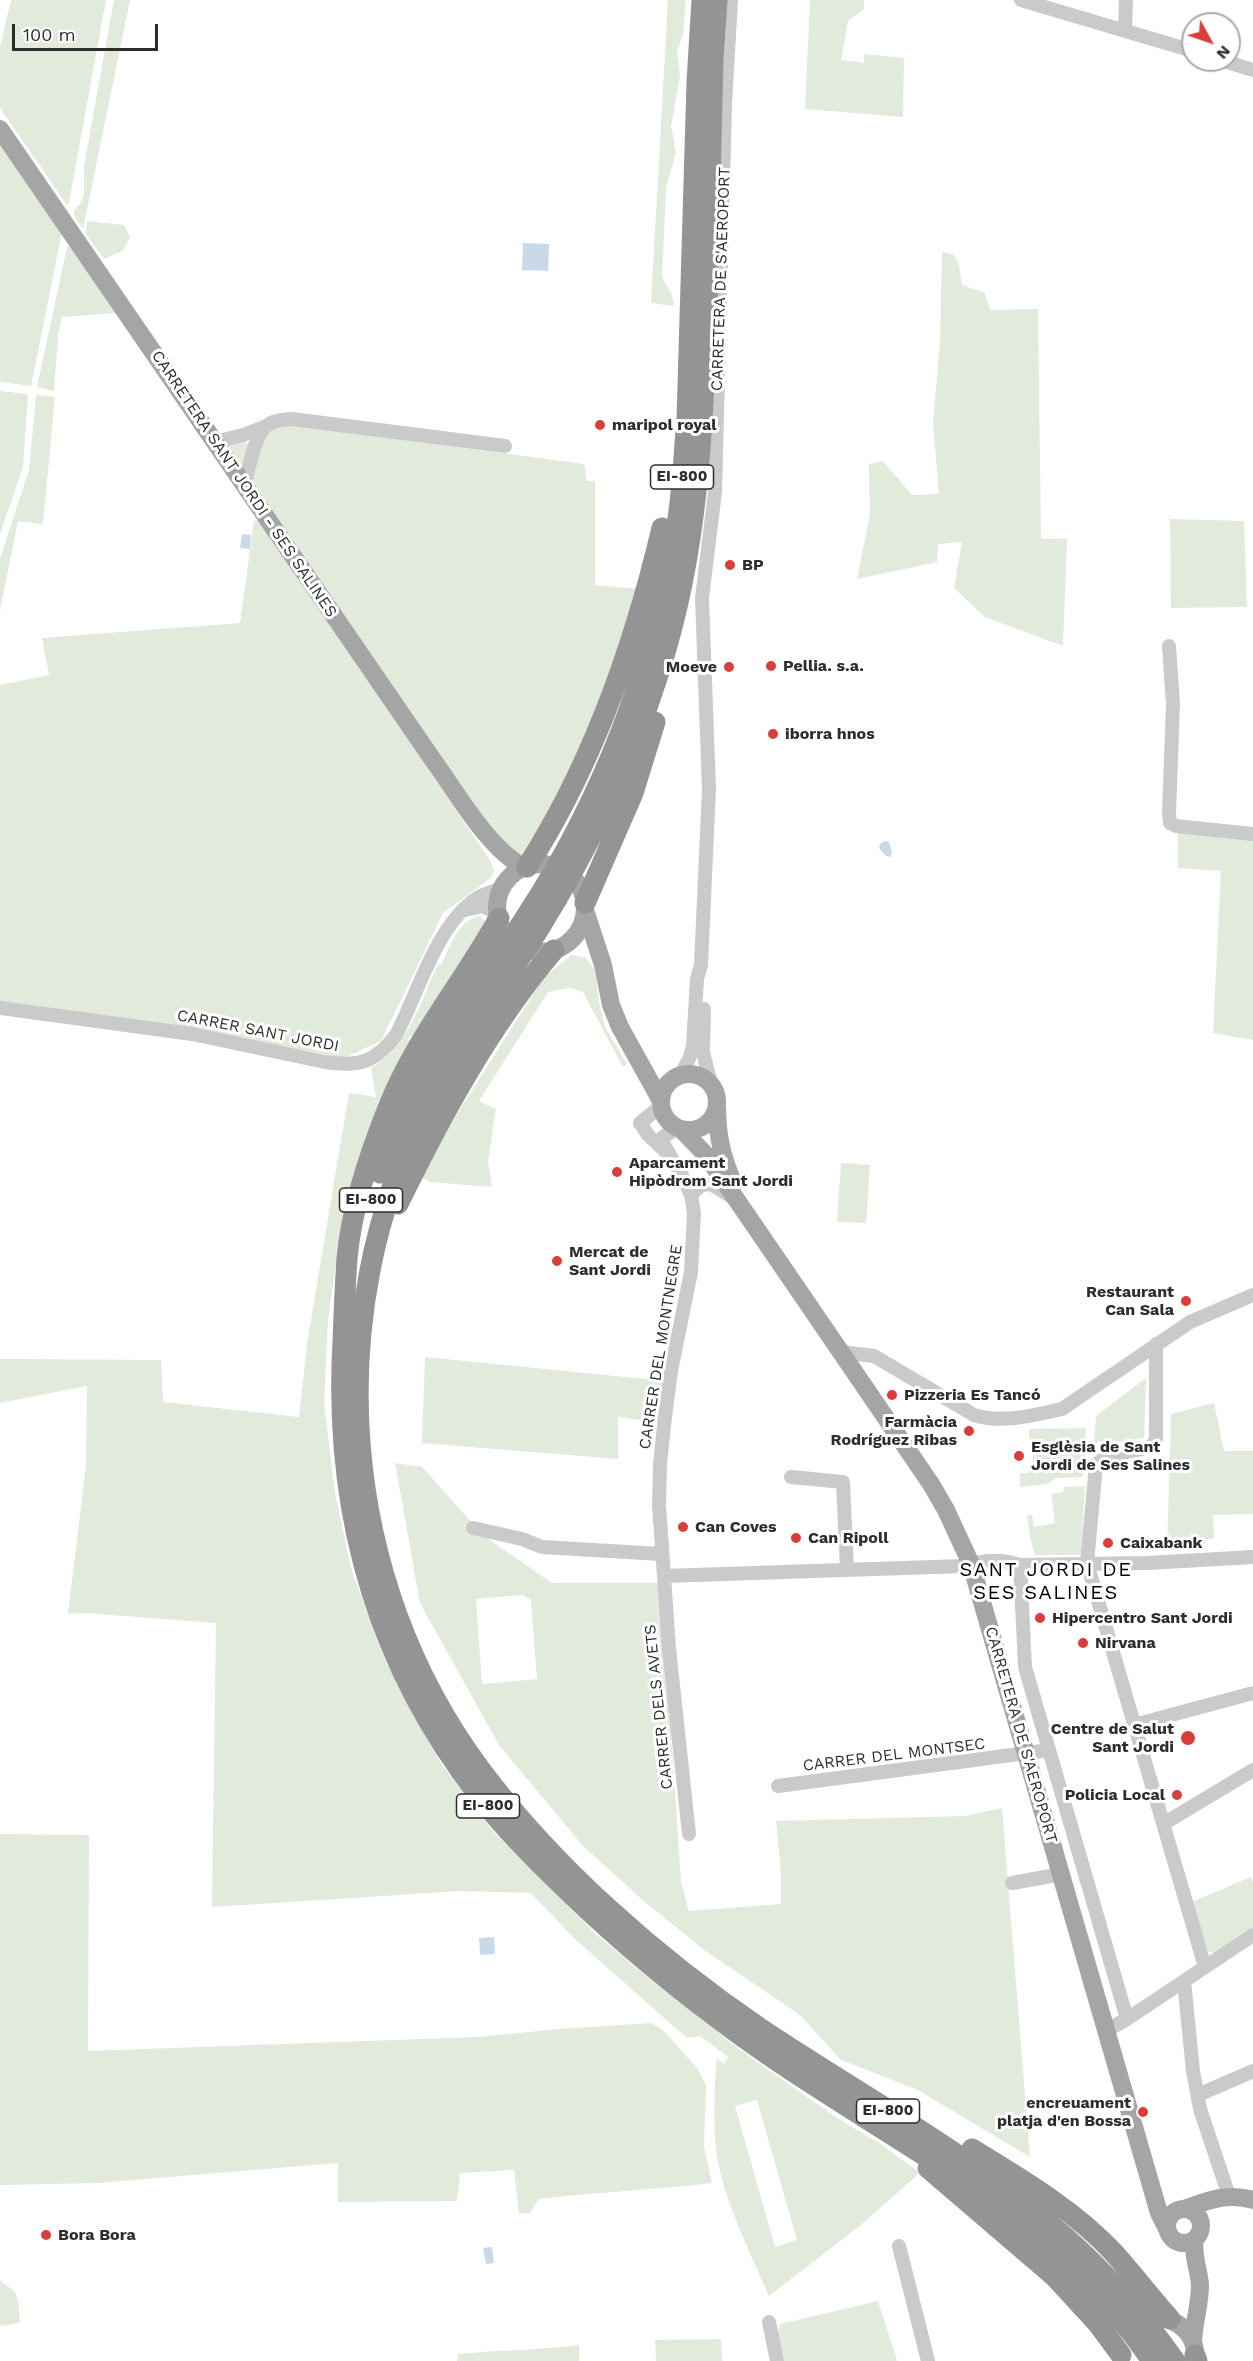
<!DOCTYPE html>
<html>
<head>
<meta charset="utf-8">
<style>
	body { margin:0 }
	#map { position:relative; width:1253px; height:2361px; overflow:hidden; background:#fff; font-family:"Work Sans",sans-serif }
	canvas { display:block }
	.north { position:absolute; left:1181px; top:12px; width:60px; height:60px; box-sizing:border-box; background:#fff; border:2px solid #ababab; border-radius:50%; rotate:130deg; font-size:16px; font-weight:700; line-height:24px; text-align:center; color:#2d2d2d }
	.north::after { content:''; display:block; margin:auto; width:21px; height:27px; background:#d93e3a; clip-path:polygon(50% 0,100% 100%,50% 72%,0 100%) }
	.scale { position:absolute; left:12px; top:24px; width:146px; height:27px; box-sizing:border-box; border:3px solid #2d2d2d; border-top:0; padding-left:8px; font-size:18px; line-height:21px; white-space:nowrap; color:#2d2d2d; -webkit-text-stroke:4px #fff; paint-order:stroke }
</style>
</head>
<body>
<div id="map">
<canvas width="1253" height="2361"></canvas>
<div class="north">N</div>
<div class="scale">100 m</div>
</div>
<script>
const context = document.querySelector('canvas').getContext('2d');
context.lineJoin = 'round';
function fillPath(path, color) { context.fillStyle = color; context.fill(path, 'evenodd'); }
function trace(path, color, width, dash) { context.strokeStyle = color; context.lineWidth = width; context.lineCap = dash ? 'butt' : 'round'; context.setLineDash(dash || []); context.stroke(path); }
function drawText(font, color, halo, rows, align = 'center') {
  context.font = font + ' "Work Sans",sans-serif'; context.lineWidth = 6; context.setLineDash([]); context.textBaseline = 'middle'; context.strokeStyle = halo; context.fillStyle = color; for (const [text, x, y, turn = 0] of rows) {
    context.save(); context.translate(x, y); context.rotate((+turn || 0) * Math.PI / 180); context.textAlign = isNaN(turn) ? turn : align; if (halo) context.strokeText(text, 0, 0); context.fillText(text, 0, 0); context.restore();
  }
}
const green = new Path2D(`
	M11 0H106L69 203 67 205 0 108V47Z
	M114 0H130L83 229 74 216V211L80 204 84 195V166Z
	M668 0H686L683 34 677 51 680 76 671 126 676 153 666 188 662 277 672 295 674 306 651 303Z
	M810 0H864V9L848 21 841 60 864 63V54L904 58 903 117 805 109Z
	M0 140 62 232 31 386 0 382Z
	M87 221 124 225 130 237 123 251 104 259 86 234Z
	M67 247H72L116 313 62 317 58 336 54 391 37 387Z
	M942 252 954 255 959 265 962 285 985 293 990 310 1038 309 1041 539H1067L1063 646 985 617 954 588 962 542 938 544 937 562 857 579 870 514 869 464 883 461 912 495 939 494 933 423 940 342Z
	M0 391 28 394 23 467 0 534Z
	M36 395 55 397 43 524 18 521 0 611V559L29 470Z
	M290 425 584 464 587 481H595V585L640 589 586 738 557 806 521 857 513 855 488 825 252 480 257 454 267 430Z
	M243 440 251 447 242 469 227 448 229 444Z
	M261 519 491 862 494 871 492 877 443 913 381 1041 344 1058 192 1029 0 1002V685L49 675 42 638 240 623 254 521Z
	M1170 519 1244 521 1247 607 1171 608Z
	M1181 830 1253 835V1040L1213 1033 1221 871 1178 868V834Z
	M480 916 485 921 480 931 412 1037 410 1036 408 1039 410 1041 381 1101H379L377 1104 379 1106 345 1219 335 1271 328 1320 324 1403 335 1493 351 1568 382 1653 409 1707 442 1765 493 1831 596 1934 641 1972 743 2052 837 2118 879 2143 919 2172 915 2177 862 2224 769 2296C750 2252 726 2205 717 2157 713 2134 714 2082 717 2059L724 2064 728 2057 700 2036 687 2038 576 1940 531 1893 460 1891 212 1907 216 1623 84 1613 68 1614 86 1465 87 1386 0 1403V1359L161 1360 163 1402 299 1417 307 1344 349 1093 376 1097 371 1068C408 1048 421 1000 438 964L441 965C450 947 458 920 480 916ZM757 2100 797 2240 775 2247 735 2106Z
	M572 955 586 958 595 970 599 1003 605 1027 627 1064 623 1067 583 992 570 988 548 992 479 1101 496 1109 488 1161 492 1187 430 1182 420 1177 455 1117 545 976Z
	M841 1163 870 1165 866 1223 837 1222Z
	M425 1357 666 1381 659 1423 618 1417V1459L422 1443Z
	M1146 1378 1144 1438 1108 1444V1441H1099L1094 1445 1096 1416Z
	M1214 1403 1224 1451H1253V1514L1213 1515 1214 1538 1203 1540 1204 1545 1167 1551 1171 1414Z
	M1086 1428 1084 1471 1082 1477 1056 1478 1047 1484 1020 1487V1473H1029L1030 1464 1033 1463V1449H1030L1029 1429Z
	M395 1463 422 1467 484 1536 552 1583H661L681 1882 689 1911 781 1904V1873L776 1821 965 1816 1002 1808 1030 2157 918 2090 841 2060 800 2015 707 1952 646 1903 583 1846 499 1745 420 1603ZM522 1595 531 1600 537 1679 482 1684 476 1599Z
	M1085 1486 1081 1555H1035L1031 1541 1027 1516 1032 1515 1034 1527 1055 1523 1051 1494 1063 1492 1064 1487Z
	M0 1834 89 1835 88 2051 478 2037 559 2029 652 2023 665 2032 698 2069 706 2085 704 2146 712 2183C654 2190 596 2192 539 2199L530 2213 519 2214 514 2170 460 2173 457 2201 338 2202V2163L98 2183 0 2185Z
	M1251 1877 1253 1883V1927L1215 1953 1208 1952 1192 1902Z
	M0 2279 2 2283C21 2291 18 2304 20 2323L0 2326Z
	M878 2301 897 2361H784L778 2334 780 2324Z
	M721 2339 722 2361H656L655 2340Z
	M579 2345V2361H457L458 2354C498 2350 539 2350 579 2345Z`);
const water = new Path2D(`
	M523 243 549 244 548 271 522 270Z
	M242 534 251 535 250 549 240 548Z
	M885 841 889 842 892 853 890 857 886 856 879 848 880 844Z
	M494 1937 495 1954 480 1955 479 1938Z
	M492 2247 494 2263 486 2264 483 2248Z`);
const minor = new Path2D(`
	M1021 0 1193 51
	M1125 31 1126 0
	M1221 60 1253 70
	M215 442 243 435 264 427
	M244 485C249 470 254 437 265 427 272 420 282 420 292 419L505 446
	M1169 646 1173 704 1169 813 1170 823 1176 826 1253 834
	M465 910 483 906 498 914
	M0 1008 192 1034 325 1062C358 1067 375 1063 396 1035 418 993 437 924 477 898 485 893 495 891 503 888
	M704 1009 703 1052 711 1084
	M680 1076 689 1059 693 1046 697 979 701 965 709 789 702 598 715 492 725 105 731 0
	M662 1105 640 1123 648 1135 665 1151
	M678 1128 663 1137V1143L685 1181 691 1195 694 1213 691 1272 671 1371 665 1417 660 1464 659 1505 669 1648 689 1834
	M691 1195 701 1185 711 1184 732 1197
	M1156 1344V1439L1152 1446C1134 1453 1109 1451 1096 1465L1087 1563 1205 1967
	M841 1352 874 1356 974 1415C1001 1424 1035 1415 1062 1409L1190 1322 1253 1295
	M791 1477 843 1482 847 1570
	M473 1528 522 1539 542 1547 661 1554
	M1020 1565 1025 1667 1127 2019
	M664 1576 964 1566C983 1560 1001 1558 1020 1565L1148 1563 1253 1557
	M1134 1725 1253 1693
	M778 1786 1049 1750
	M1163 1824 1253 1770
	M1012 1883 1061 1874
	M1184 1981 1193 2071 1200 2109 1229 2196
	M1107 2030 1127 2019 1253 1935
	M1198 2095 1253 2071
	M899 2246 928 2361
	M769 2322 777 2361`);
const major = new Path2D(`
	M0 129 433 760C458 794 488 849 525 868
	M497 908a44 44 0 1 1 88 0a44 44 0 1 1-88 0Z
	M585 910 603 965 611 1005 620 1027 661 1101
	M661 1102a28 28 0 1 1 56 0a28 28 0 1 1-56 0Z
	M717 1106C717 1135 722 1158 734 1184
	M681 1129 706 1155 931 1484 946 1510 971 1564 1159 2213 1168 2231
	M1184 2209C1207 2201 1228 2192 1253 2200
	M1167 2226a17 17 0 1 1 34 0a17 17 0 1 1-34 0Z
	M1155 2318C1179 2318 1199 2336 1194 2361
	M1193 2341C1194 2322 1200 2304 1200 2285 1199 2269 1192 2256 1195 2239`);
const highway = new Path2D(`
	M717 0 713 59C711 141 709 224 707 306 703 430 698 553 659 672 630 764 588 850 537 932 500 990 458 1045 427 1106 319 1314 339 1580 480 1769 554 1868 658 1959 761 2029 863 2097 973 2156 1066 2238 1108 2275 1143 2316 1175 2361
	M527 867C593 764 634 647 662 528
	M585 903 633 793 655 722
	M499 918C463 983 415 1039 388 1108 370 1153 351 1211 347 1259 345 1286 344 1314 343 1341 333 1520 381 1681 498 1819 526 1851 557 1881 588 1910 644 1962 704 2010 767 2054 906 2150 1054 2216 1152 2361
	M380 1173C417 1066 490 978 547 883 614 771 658 646 678 518 683 485 684 451 687 419L697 82 702 0
	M398 1204C441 1116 490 1025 554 950
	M972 2149C1021 2179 1074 2210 1113 2252 1133 2274 1151 2298 1170 2319
	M928 2168 1054 2276 1099 2325 1121 2355
	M1195 2355 1197 2361`);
const markers = [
	[600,425,6,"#d93e3a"],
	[730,565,6,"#d93e3a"],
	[771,666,6,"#d93e3a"],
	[729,667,6,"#d93e3a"],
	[773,734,6,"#d93e3a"],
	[617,1172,6,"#d93e3a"],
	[557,1261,6,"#d93e3a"],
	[1186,1301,6,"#d93e3a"],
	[892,1395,6,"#d93e3a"],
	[969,1431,6,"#d93e3a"],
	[1019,1456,6,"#d93e3a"],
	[683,1527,6,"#d93e3a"],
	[796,1538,6,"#d93e3a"],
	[1108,1543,6,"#d93e3a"],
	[1040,1618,6,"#d93e3a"],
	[1083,1643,6,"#d93e3a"],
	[1188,1738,8,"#d93e3a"],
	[1177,1795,6,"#d93e3a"],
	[1143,2112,6,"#d93e3a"],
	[46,2235,6,"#d93e3a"]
];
const shields = [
	[682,477,63],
	[371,1200,63],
	[488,1806,63],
	[888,2111,63]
];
const shieldNames = [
	["EI-800",682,477],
	["EI-800",371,1200],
	["EI-800",488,1806],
	["EI-800",888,2111]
];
const streetNames = [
	["CARRETERA DE S'AEROPORT",721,279,-88],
	["CARRETERA SANT JORDI - SES SALINES",244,484,56],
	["CARRER SANT JORDI",258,1031,11],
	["CARRER DEL MONTNEGRE",661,1347,-81],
	["CARRER DELS AVETS",659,1707,-96],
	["CARRETERA DE S'AEROPORT",1021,1735,74],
	["CARRER DEL MONTSEC",894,1755,-7]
];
const poiNames = [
	["maripol royal",612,425],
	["BP",742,565],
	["Pellia. s.a.",783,666],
	["Moeve",717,667,"right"],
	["iborra hnos",785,734],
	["Aparcament",629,1163],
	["Hipòdrom Sant Jordi",629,1181],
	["Mercat de",569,1252],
	["Sant Jordi",569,1270],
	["Restaurant",1174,1292,"right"],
	["Can Sala",1174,1310,"right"],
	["Pizzeria Es Tancó",904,1395],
	["Farmàcia",957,1422,"right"],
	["Rodríguez Ribas",957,1440,"right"],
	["Esglèsia de Sant",1031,1447],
	["Jordi de Ses Salines",1031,1465],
	["Can Coves",695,1527],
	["Can Ripoll",808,1538],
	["Caixabank",1120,1543],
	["Hipercentro Sant Jordi",1052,1618],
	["Nirvana",1095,1643],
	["Centre de Salut",1174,1729,"right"],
	["Sant Jordi",1174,1747,"right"],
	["Policia Local",1165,1795,"right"],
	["encreuament",1131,2103,"right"],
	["platja d'en Bossa",1131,2121,"right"],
	["Bora Bora",58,2235]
];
const quarterNames = [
	["SANT JORDI DE",1046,1570],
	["SES SALINES",1046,1593]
];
fillPath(green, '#e2eadb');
fillPath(water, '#c9d9e9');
trace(minor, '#cacaca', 14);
trace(major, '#a5a5a5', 18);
trace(highway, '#949494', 21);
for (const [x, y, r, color] of markers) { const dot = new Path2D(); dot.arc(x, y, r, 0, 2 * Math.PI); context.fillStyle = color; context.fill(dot); trace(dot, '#fff', 2); }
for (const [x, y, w] of shields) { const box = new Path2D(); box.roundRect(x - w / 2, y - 12, w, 24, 4.5); context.fillStyle = '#fff'; context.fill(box); trace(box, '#2d2d2d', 1.5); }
drawText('bold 15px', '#2d2d2d', null, shieldNames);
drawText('16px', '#2d2d2d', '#fff', streetNames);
drawText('bold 16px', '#2d2d2d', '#fff', poiNames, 'left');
context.letterSpacing = '1.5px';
drawText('20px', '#000', '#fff', quarterNames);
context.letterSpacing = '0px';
</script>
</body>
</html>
